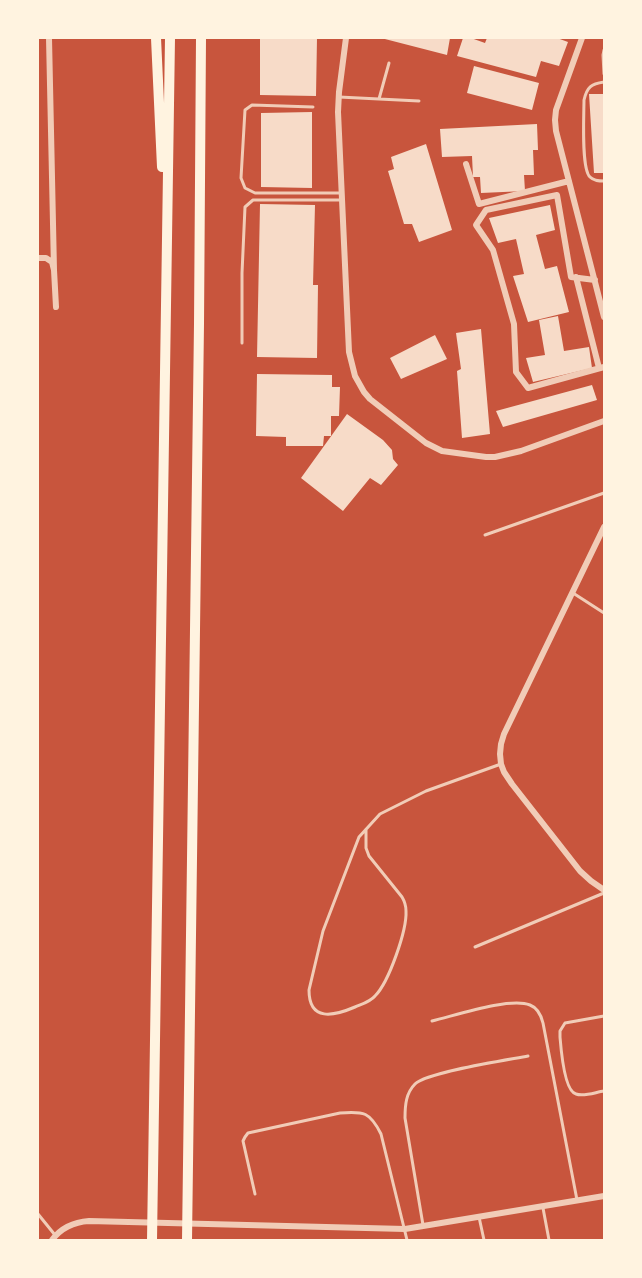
<!DOCTYPE html>
<html>
<head>
<meta charset="utf-8">
<style>
	body { margin:0 }
	#map { position:relative; width:642px; height:1278px; overflow:hidden; background:#c8553d; font-family:"Space Grotesk",sans-serif }
	canvas { display:block }
	.frame { position:absolute; inset:0; border:39px solid #fff3e0; pointer-events:none }
</style>
</head>
<body>
<div id="map">
<canvas width="642" height="1278"></canvas>
<div class="frame"></div>
</div>
<script>
const context = document.querySelector('canvas').getContext('2d');
context.lineJoin = 'round';
function fillPath(path, color) { context.fillStyle = color; context.fill(path, 'evenodd'); }
function trace(path, color, width, dash) { context.strokeStyle = color; context.lineWidth = width; context.lineCap = dash ? 'butt' : 'round'; context.setLineDash(dash || []); context.stroke(path); }
const building = new Path2D(`
	M260 38H317L316 96 260 95Z
	M381 38H450L447 55Z
	M463 38H471L485 43 487 38H557L568 42 559 66 541 61 536 77 457 56Z
	M474 66 539 83 532 110 467 93Z
	M589 94H604V173H594Z
	M312 112V188L261 187V113Z
	M537 124 538 150H533L534 175H524L525 191 481 193 480 177H473L472 156 442 157 440 129Z
	M426 144 452 230 419 242 412 224H404L388 171 394 169 391 157Z
	M260 204 315 205 313 285H318L317 358 257 357Z
	M550 205 555 230 536 235 545 269 557 266 569 312 528 322 513 276 524 274 516 239 498 243 489 218Z
	M558 316 564 351 589 347 592 368 533 382 526 358 545 355 539 320Z
	M481 329 490 434 462 438 457 371 461 369 456 333Z
	M435 335 447 359 401 379 390 358Z
	M257 374 332 375V387H340L339 416H331V436H324L323 446H286V437L256 436Z
	M592 385 597 400 503 427 496 411Z
	M347 414 383 440 392 450 393 459 398 465 381 485 370 478 343 511 301 478Z`);
const service = new Path2D(`
	M604 50 603 55 604 74
	M604 82C591 84 587 87 584 100 584 114 581 169 590 177 594 181 599 181 604 181
	M339 97 419 101
	M379 99 389 63
	M313 107 252 105 245 110 241 178 245 188 255 193H341
	M242 343V273L245 207 253 200H341
	M485 535 604 493
	M573 593 604 613
	M366 829V848L369 856 402 897C405 902 406 906 406 911 407 930 389 982 375 996 370 1002 362 1004 355 1007 334 1016 309 1022 309 990L323 931 359 837 380 814 426 791 501 764
	M475 947 604 893
	M604 1016 565 1023 560 1031V1037C561 1049 564 1091 576 1094 584 1097 596 1092 604 1091
	M432 1021C454 1016 509 997 530 1005 538 1008 541 1015 543 1023L577 1200
	M255 1194 243 1141 245 1137 248 1133 340 1113C364 1111 370 1112 381 1134L407 1240
	M543 1208 549 1240
	M38 1214 55 1235
	M479 1217 484 1240
	M423 1225 405 1118C405 1105 406 1093 415 1084 427 1072 507 1060 528 1056`);
const minor = new Path2D(`
	M49 38 54 270
	M346 38 339 92 338 112 349 352 355 376 364 392 370 399 426 443 442 451 486 457H495L521 451 604 421
	M582 38 556 110 555 120 556 131 604 317
	M466 164 479 204 569 181
	M39 258H46L52 262 54 270 56 307
	M576 277 599 368
	M595 280 571 277 557 195 486 210 476 225 493 250 514 324 516 372 528 388 604 367
	M604 527 504 734 501 744 500 754 501 764 504 772 512 784 580 871 591 881 604 890
	M52 1240C61 1228 74 1222 89 1221L405 1229 604 1196`);
const motorway = new Path2D(`
	M156 38 162 167
	M152 1240 170 38
	M187 1240 199 324 201 38`);
fillPath(building, '#f7dbc8');
trace(service, '#f1ccb7', 3);
trace(minor, '#f1ccb7', 6);
trace(motorway, '#fff3e0', 10);
</script>
</body>
</html>
